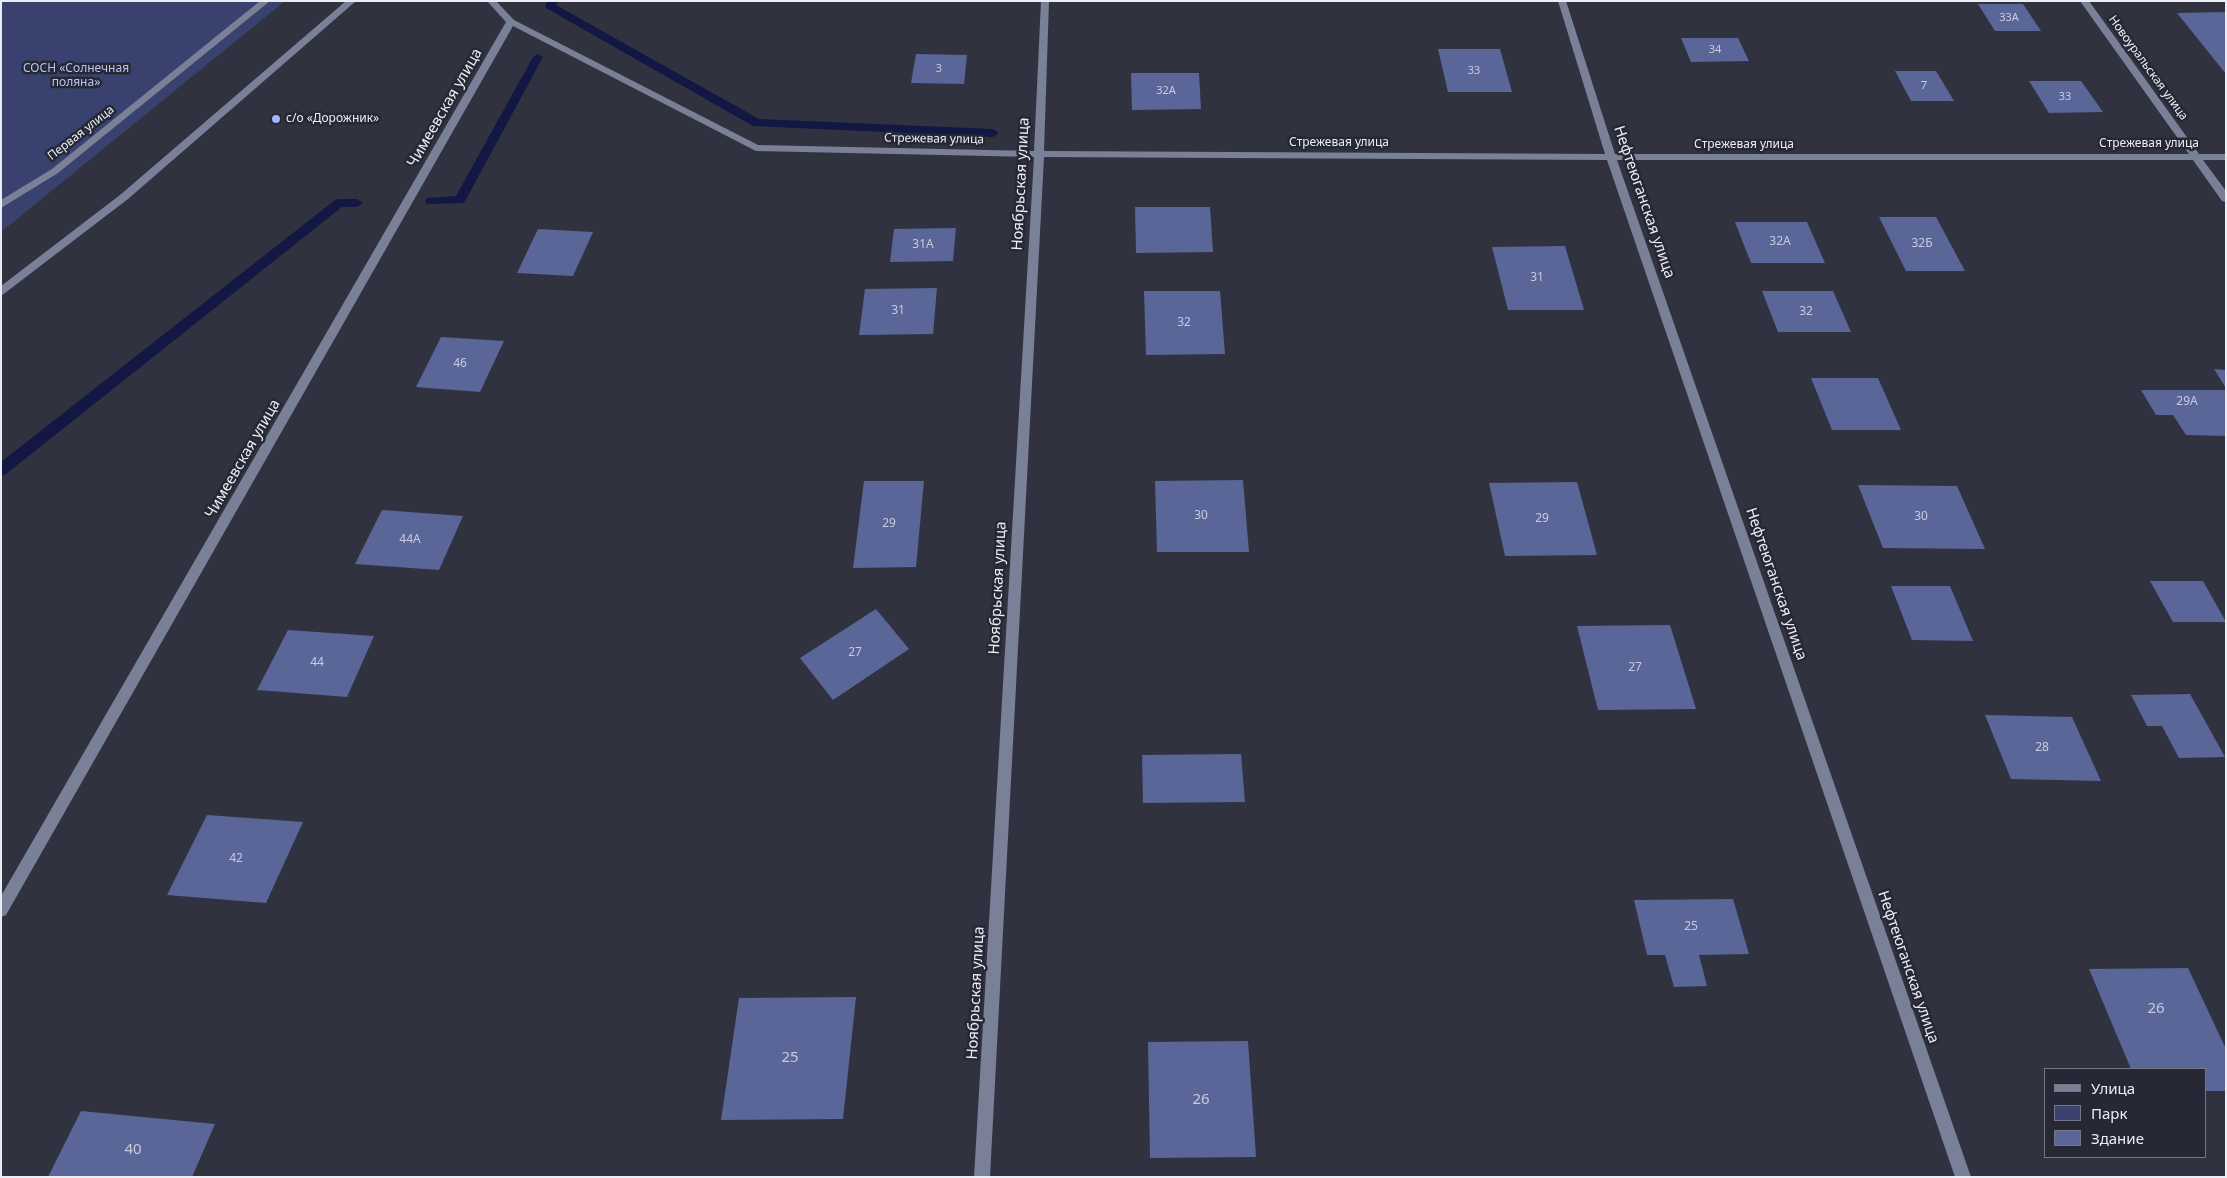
<!DOCTYPE html>
<html>
<head>
<meta charset="utf-8">
<style>
	body { margin:0 }
	#map { position:relative; width:2227px; height:1178px; overflow:hidden; background:#30333f; font-family:"Noto Sans",sans-serif }
	canvas { display:block }
	.frame { position:absolute; inset:0; border:2px solid #ebedf5; pointer-events:none }
	.legend { position:absolute; left:2044px; top:1068px; width:162px; height:90px; box-sizing:border-box; background:#262935; border:1px solid #757782; margin:0; padding:6px 9px; list-style:none; font-size:15px; color:#ebedf5 }
	.legend li { display:flex; align-items:center; gap:10px; height:25px }
	.legend b { width:25px; border:1px solid #757782 }
</style>
</head>
<body>
<div id="map">
<canvas width="2227" height="1178"></canvas>
<div class="frame"></div>
<ul class="legend">
<li><b style="height:6px;background:#7a8098"></b>Улица</li>
<li><b style="height:14px;background:#39426f"></b>Парк</li>
<li><b style="height:14px;background:#5a6598"></b>Здание</li>
</ul>
</div>
<script>
const context = document.querySelector('canvas').getContext('2d');
context.lineJoin = 'round';
function fillPath(path, color) { context.fillStyle = color; context.fill(path, 'evenodd'); }
function trace(path, color, width, dash) { context.strokeStyle = color; context.lineWidth = width; context.lineCap = dash ? 'butt' : 'round'; context.setLineDash(dash || []); context.stroke(path); }
function drawText(font, color, halo, rows, align = 'center') {
  context.font = font + ' "Noto Sans",sans-serif'; context.lineWidth = 5; context.setLineDash([]); context.textBaseline = 'middle'; context.strokeStyle = halo; context.fillStyle = color; for (const [text, x, y, turn = 0] of rows) {
    context.save(); context.translate(x, y); context.rotate((+turn || 0) * Math.PI / 180); context.textAlign = isNaN(turn) ? turn : align; if (halo) context.strokeText(text, 0, 0); context.fillText(text, 0, 0); context.restore();
  }
}
const green = new Path2D(`
	M1 1H285L1 232Z`);
const stream = new Path2D(`
	M548 1H558L556 5 759 119 993 129 999 133 993 137 753 126 546 8 545 6Z
	M538 54 543 57 464 203 427 204 425 201 427 198 456 196 533 57Z
	M339 199H357L363 203 357 207H342L6 474 1 476V462L335 200Z`);
const building = new Path2D(`
	M1978 4H2023L2041 31H1995Z
	M2226 12V74L2177 13Z
	M1681 38H1738L1749 61 1691 62Z
	M1438 49H1500L1512 92H1448Z
	M916 54 967 55 964 84 911 83Z
	M1895 71H1936L1954 101H1911Z
	M1131 73H1199L1201 109 1132 110Z
	M2029 81H2081L2103 112 2049 113Z
	M1135 207H1210L1213 252 1136 253Z
	M1879 217H1936L1965 271H1906Z
	M1735 222H1807L1825 263H1751Z
	M956 228 953 261 890 262 894 229Z
	M538 229 593 232 573 276 517 273Z
	M1565 246 1584 310H1508L1492 247Z
	M937 288 933 334 859 335 865 289Z
	M1144 291H1220L1225 354 1146 355Z
	M1762 291H1833L1851 332H1778Z
	M441 337 504 341 480 392 416 387Z
	M2214 369 2226 370V388Z
	M1811 378H1878L1901 430H1832Z
	M2141 390H2226V436L2186 435 2173 415H2156Z
	M1243 480 1249 552H1157L1155 481Z
	M864 481H924L916 567 853 568Z
	M1577 482 1597 555 1505 556 1489 483Z
	M1858 485 1957 486 1985 549 1883 548Z
	M382 510 463 516 439 570 355 564Z
	M2150 581H2203L2226 622H2173Z
	M1891 586H1950L1973 641 1912 640Z
	M876 609 909 649 833 700 800 658Z
	M1670 625 1696 709 1598 710 1577 626Z
	M288 630 374 636 347 697 257 690Z
	M2190 694 2225 757 2179 758 2162 726H2147L2131 695Z
	M1985 715 2072 717 2101 781 2011 779Z
	M1241 754 1245 802 1143 803 1142 755Z
	M207 815 303 822 266 903 167 895Z
	M1733 899 1749 954 1699 955 1707 986 1674 987 1665 955H1647L1634 900Z
	M2188 968 2226 1049V1091H2206V1069H2131L2089 969Z
	M856 997 843 1119 721 1120 739 998Z
	M1248 1041 1256 1157 1150 1158 1148 1042Z
	M81 1111 215 1124 192 1177H48Z`);
const minor = new Path2D(`
	M260 1H270L58 173 1 208V200L52 169Z
	M346 1H356L128 199 1 296V286L120 195Z
	M487 1H496L514 20 758 145 1034 151 1041 1H1049L1044 151 1605 154 1558 1H1566L1615 154H2189L2080 1H2089L2199 154H2226V160H2203L2226 191V202L2222 201 2193 160H1617L1971 1177H1955L1607 160 1044 157 990 1177H974L1034 157 756 151 513 26 6 915 1 917V896L506 22Z`);
const markers = [
	[276,119,5,"#a2b2fd"]
];
const farNumbernames = [
	["33А",2009,18],
	["34",1715,50],
	["3",939,69],
	["33",1474,71],
	["7",1924,86],
	["32А",1166,91],
	["33",2065,97]
];
const farStreetnames = [
	["Новоуральская улица",2148,68,54],
	["Первая улица",81,133,-38],
	["Стрежевая улица",934,139,1],
	["Стрежевая улица",1339,143],
	["Стрежевая улица",2149,144],
	["Стрежевая улица",1744,145]
];
const farParknames = [
	["СОСН «Солнечная",76,69],
	["поляна»",76,83]
];
const farPoinames = [
	["с/о «Дорожник»",286,119]
];
const numberNames = [
	["32А",1780,242],
	["32Б",1922,244],
	["31А",923,245],
	["31",1537,278],
	["31",898,311],
	["32",1806,312],
	["32",1184,323],
	["46",460,364],
	["29А",2187,402],
	["30",1201,516],
	["30",1921,517],
	["29",1542,519],
	["29",889,524],
	["44А",410,540],
	["27",855,653],
	["44",317,663],
	["27",1635,668],
	["28",2042,748],
	["42",236,859],
	["25",1691,927]
];
const streetNames = [
	["Чимеевская улица",445,108,-60],
	["Ноябрьская улица",1021,184,-87],
	["Нефтеюганская улица",1644,202,71],
	["Чимеевская улица",243,459,-60],
	["Нефтеюганская улица",1776,584,71],
	["Ноябрьская улица",998,588,-87],
	["Нефтеюганская улица",1908,967,71],
	["Ноябрьская улица",976,993,-87]
];
const nearNumbernames = [
	["26",2156,1009],
	["25",790,1058],
	["26",1201,1100],
	["40",133,1150]
];
fillPath(green, '#39426f');
fillPath(stream, '#131743');
fillPath(building, '#5a6598');
fillPath(minor, '#7a8098');
for (const [x, y, r, color] of markers) { const dot = new Path2D(); dot.arc(x, y, r, 0, 2 * Math.PI); context.fillStyle = color; context.fill(dot); trace(dot, '#262935', 2); }
drawText('11px', '#c7cbde', null, farNumbernames);
drawText('12px', '#ebedf5', '#262935', farStreetnames);
drawText('12px', '#b9c4f3', '#262935', farParknames);
drawText('12px', '#ebedf5', '#262935', farPoinames, 'left');
drawText('12px', '#c7cbde', null, numberNames);
drawText('15px', '#ebedf5', '#262935', streetNames);
drawText('15px', '#c7cbde', null, nearNumbernames);
</script>
</body>
</html>
